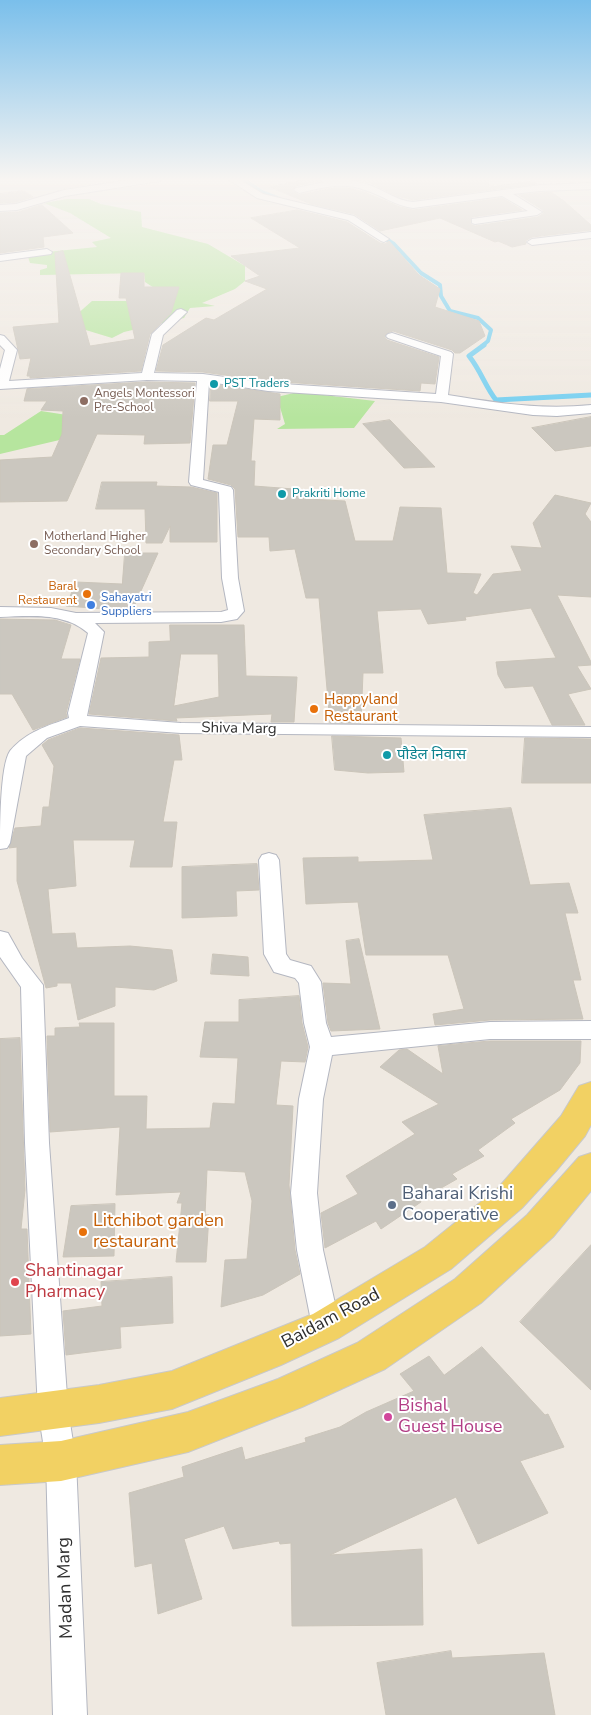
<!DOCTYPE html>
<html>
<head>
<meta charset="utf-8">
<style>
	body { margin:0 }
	canvas { display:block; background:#efe9e1 }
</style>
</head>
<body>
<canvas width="591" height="1715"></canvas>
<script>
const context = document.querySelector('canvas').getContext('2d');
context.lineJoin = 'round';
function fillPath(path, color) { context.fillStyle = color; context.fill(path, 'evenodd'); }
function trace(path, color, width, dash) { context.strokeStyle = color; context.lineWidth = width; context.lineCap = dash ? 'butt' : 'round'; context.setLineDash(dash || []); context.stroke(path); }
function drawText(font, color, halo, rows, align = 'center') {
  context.font = font + ' "Nunito Sans","Noto Sans Devanagari",sans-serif'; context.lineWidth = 4; context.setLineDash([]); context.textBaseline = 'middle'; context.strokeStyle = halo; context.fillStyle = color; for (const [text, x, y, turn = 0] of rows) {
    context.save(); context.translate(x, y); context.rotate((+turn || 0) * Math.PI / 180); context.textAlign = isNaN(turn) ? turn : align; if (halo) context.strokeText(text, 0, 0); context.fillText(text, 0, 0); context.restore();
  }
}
const green = new Path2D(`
	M67 199H89L101 204 141 212 142 227 208 244 245 266V281L235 289 202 303 215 306 190 308 184 318 124 332 112 338 66 324 92 301H174L145 282 144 273 40 275V270L47 268V265L30 263 27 254 97 247 92 242 111 238 70 213 44 203Z
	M298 392 375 401 354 428 277 429 285 424 277 397Z
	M41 411 67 415 68 438 0 454V435H4Z`);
const streamFar1 = new Path2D(`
	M241 178 262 192 280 199
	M380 235 394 244 421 273 440 285 441 296 450 311 478 318 491 330 488 341 482 346`);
const stream = new Path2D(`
	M484 345 469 356C481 371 485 386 496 400L591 395`);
const building = new Path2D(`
	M313 178 319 181 296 186 292 190 299 195 332 188H348L364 192 400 207 413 210 502 198 522 210 472 217 470 224 475 226 538 217 544 213 543 210 519 195 551 192 564 201 591 225V230L532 237 525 241 526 244 512 247 498 241 495 242 440 218 380 231 354 214 311 204 270 187Z
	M350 178H488L489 187 532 181 537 184 413 200 397 196 370 183Z
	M24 191 33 197 16 202 0 203V194Z
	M42 205 73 233 43 237 44 247 0 253V213L18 212Z
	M298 210 347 222 380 243 385 244 389 241 419 275 440 289 435 307 479 321 485 336 460 353H455L452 350 393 331 387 333 384 336 387 340 439 357 435 384 421 383 420 391 268 381 203 372 156 371 163 345 206 318 214 320 267 289 245 281 260 276 231 256 300 248 251 218Z
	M63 251 90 346 135 339 126 298H119L121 273H144V287H179L171 313 150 334 141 371 30 378V376H27L31 358 20 359 13 327 59 323 55 253Z
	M147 382 195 383 190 443 144 444 145 435 97 434 67 501 0 502V460L52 457 62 434 63 411 41 410 47 401H24L27 389Z
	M211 384 280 394V420L254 419 251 461H255L254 486 307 490V499L345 501 355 541H393L400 507 441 508 447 573 481 574 473 593 477 595 493 574 522 571 511 546 542 548 533 523 555 495 591 503 585 514 591 522V597L557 595 591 662V665L577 666 591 689 568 694 585 725H552L533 686 505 688 498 675 496 662 556 658 531 608 465 617 466 620 428 624 421 609 377 611 383 673H363L361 723H330L319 598H306L295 549 270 551 269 537H238L235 489 231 485 208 479 213 445H227L238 401H210Z
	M591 417V446L555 451 532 428Z
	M390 420 435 467 404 468 363 424Z
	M102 482H157L156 486 191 487 217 493V542H170V526L162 543H146L145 509H96Z
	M125 553H158L132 611 66 606 76 582 122 584Z
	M0 619 55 620 71 625 61 659H80L66 713 67 717 33 730 12 694H0Z
	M170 625H244L246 676 297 677 294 722H271L272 714 176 718 177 721 89 714 101 658 149 657V642L170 641ZM181 654H218L219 697 174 706Z
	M80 728 179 735 182 760H174L163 822H177L172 867H130L135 840H73L76 886 48 889 52 934 75 933 77 948 130 946 172 950 177 981 154 990 115 987V1006L78 1020 71 983H57V986L46 988 17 881V847L9 848 15 828 41 826 43 807H49L54 766 42 745 48 740Z
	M332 736 401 738 404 772 368 773 335 770Z
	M525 738 591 739V783H522Z
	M511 808 530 885 569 883 578 913H565L581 980H573L583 1019 490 1020 435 1025 433 1014 464 1009 448 955H366L358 902 306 904 303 858 358 857V862L433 860 424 815Z
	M257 864 259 890 236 891 237 916 182 918V867Z
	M359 939 380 1029 331 1031 328 1023 323 983 351 984 346 941Z
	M213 954 248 957 249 976 211 974Z
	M299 996 302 1023 308 1047 305 1062 281 1061 276 1105 293 1106 289 1185 295 1250 300 1274 263 1295 221 1307 225 1260 247 1259 252 1201 245 1172 207 1170 205 1215H209L206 1262H176L182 1203H177L181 1192 116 1195 120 1127 50 1132 47 1036H55V1028L80 1027 79 1023H114V1096H147L146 1129 210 1128 213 1103 235 1104 238 1058 200 1057 205 1022H239V1000Z
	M20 1038 25 1190 21 1229H27L31 1334 0 1336V1039Z
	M490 1041H581L580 1063 560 1090 511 1119 515 1123 478 1150 484 1156 452 1174 457 1179 420 1200 421 1202 381 1229 376 1221 325 1248 321 1213 358 1194 346 1176 415 1134 402 1122 439 1104 380 1067 399 1050 407 1049 443 1074 438 1046Z
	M115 1204 114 1256 63 1257 71 1206Z
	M591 1245V1390L520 1322Z
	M172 1277 173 1323 120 1327 121 1348 66 1355 63 1311 102 1306 101 1282Z
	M482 1347 545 1415 548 1414 564 1447 520 1461 548 1513 478 1544 456 1497 330 1555 422 1549 423 1625 292 1626 291 1543 280 1544 279 1541 233 1549 224 1526 184 1539 202 1599 158 1614 152 1563 135 1567 129 1493 184 1477 182 1467 242 1447 245 1460 306 1442 305 1438 340 1427 366 1412 414 1391 400 1374 429 1356 444 1375Z
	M451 1651 452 1658 544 1653 555 1715H386L377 1663Z`);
const street = new Path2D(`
	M141 178H164L160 181 65 196 17 210 0 211V205L16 204 64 190Z
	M226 178H237L263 194 354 216 389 239 384 242 381 241 348 220 257 198Z
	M315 178C333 178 352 179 369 185 384 190 397 201 413 202L540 185 591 183V189L540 191 513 194 542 212 537 215 475 224 472 223V219L528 211 502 196 413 208C395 206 382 195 365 190 342 181 322 188 299 193L294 190 296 188 325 182Z
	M591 232V238L532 245 527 242 532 239Z
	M47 249 52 252 51 254 0 261V255Z
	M181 309 187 312 163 335 154 373 203 374 268 383 436 394 441 356 388 338 386 336 388 334 392 333 451 352 453 354 448 395C498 403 540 410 591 405V413L557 416 533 415 441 402 268 391 209 382 203 480 231 487 233 490 238 578 244 611 237 619 221 622 95 623 104 632 87 716 181 723 591 727V737L181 733 80 726 47 738 26 756 10 843 7 848 0 849C0 830 0 765 10 751 26 732 47 726 69 718L68 713 88 633C64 612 30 616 0 617V607L51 608 76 613 221 612 228 610 222 578 219 492 191 485 189 482 197 381 147 380 0 389V369L5 350 0 345V335L4 336 17 350 9 381 142 373 152 334 177 310Z
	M269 853 276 855 279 860 286 954 290 960 311 966 321 982 326 1023 331 1037 490 1022 591 1021V1039H490L332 1055 323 1099 317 1193 323 1250 340 1326 336 1335 326 1339 316 1335 312 1326 297 1250 291 1193 299 1099 310 1047 304 1023 299 983 295 978 274 972 264 954 259 860 262 855Z
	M0 931 8 933 22 958 43 985 49 1143 68 1410 76 1461 87 1715H53L46 1461 38 1410 25 1143 21 987 0 957Z`);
const primary = new Path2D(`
	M591 1082V1125L585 1136 556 1171 522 1208 451 1269 339 1338 281 1365 172 1409 99 1423 0 1436V1398L99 1385 172 1371 313 1314 425 1247 498 1188 561 1116 579 1086Z
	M591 1153V1191L553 1237 481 1303 385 1369 302 1407 188 1452 61 1481 0 1485V1445L61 1441 188 1412 278 1379 357 1343 455 1279 527 1215 579 1157Z`);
const markers = [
	[214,384,5,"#0f9aa8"],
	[84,401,5,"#8d6e63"],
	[282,494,5,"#0f9aa8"],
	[34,544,5,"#8d6e63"],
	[87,594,5,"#e8710a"],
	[91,605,5,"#3f7fe0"],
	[314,709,5,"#e8710a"],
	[387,755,5,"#0f9aa8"],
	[392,1205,5,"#5c6f8a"],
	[83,1232,5,"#e8710a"],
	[15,1282,5,"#e0444e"],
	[388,1417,5,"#d1479c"]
];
const farCulturenames = [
	["PST Traders",224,384],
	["Prakriti Home",292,494]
];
const farEducationnames = [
	["Angels Montessori",94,394],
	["Pre-School",94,408],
	["Motherland Higher",44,537],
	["Secondary School",44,551]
];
const farFoodnames = [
	["Baral",77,587],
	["Restaurent",77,601]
];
const farShopnames = [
	["Sahayatri",101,598],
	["Suppliers",101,612]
];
const foodNames = [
	["Happyland",324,700],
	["Restaurant",324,717]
];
const streetNames = [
	["Shiva Marg",239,729,1]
];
const cultureNames = [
	["पौडेल निवास",397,755]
];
const nearServicenames = [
	["Baharai Krishi",402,1195],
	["Cooperative",402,1216]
];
const nearFoodnames = [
	["Litchibot garden",93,1222],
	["restaurant",93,1243]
];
const nearHealthnames = [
	["Shantinagar",25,1272],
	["Pharmacy",25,1293]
];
const nearStreetnames = [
	["Baidam Road",331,1319,-28],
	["Madan Marg",66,1588,-92]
];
const nearHotelnames = [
	["Bishal",398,1407],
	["Guest House",398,1428]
];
fillPath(green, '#b6e59e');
trace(streamFar1, '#75cff0', 4);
trace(stream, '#75cff0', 5);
fillPath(building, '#cbc7bf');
trace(building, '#cbc5ba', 1);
trace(street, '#b4b7c1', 2);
trace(primary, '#c9c9c9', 2);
fillPath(street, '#fff');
fillPath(primary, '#f2d163');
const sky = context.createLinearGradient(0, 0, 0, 418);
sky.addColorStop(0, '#7abfeb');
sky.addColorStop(0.43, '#f8f5f2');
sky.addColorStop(1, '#f8f5f200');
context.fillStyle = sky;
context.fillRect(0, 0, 591, 418);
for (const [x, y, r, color] of markers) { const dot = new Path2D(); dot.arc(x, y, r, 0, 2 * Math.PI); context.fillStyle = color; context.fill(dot); trace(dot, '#fff', 2); }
drawText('12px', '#0d838f', '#fff', farCulturenames, 'left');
drawText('12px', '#785e54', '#fff', farEducationnames, 'left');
drawText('12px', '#c56008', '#fff', farFoodnames, 'right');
drawText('12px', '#366cbe', '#fff', farShopnames, 'left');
drawText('15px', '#c56008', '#fff', foodNames, 'left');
drawText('15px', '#2e2e2e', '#fff', streetNames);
drawText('15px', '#0d838f', '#fff', cultureNames, 'left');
drawText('18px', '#4e5e75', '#fff', nearServicenames, 'left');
drawText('18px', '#c56008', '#fff', nearFoodnames, 'left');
drawText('18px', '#be3a42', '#fff', nearHealthnames, 'left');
drawText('18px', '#2e2e2e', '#fff', nearStreetnames);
drawText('18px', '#b23c85', '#fff', nearHotelnames, 'left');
</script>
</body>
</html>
